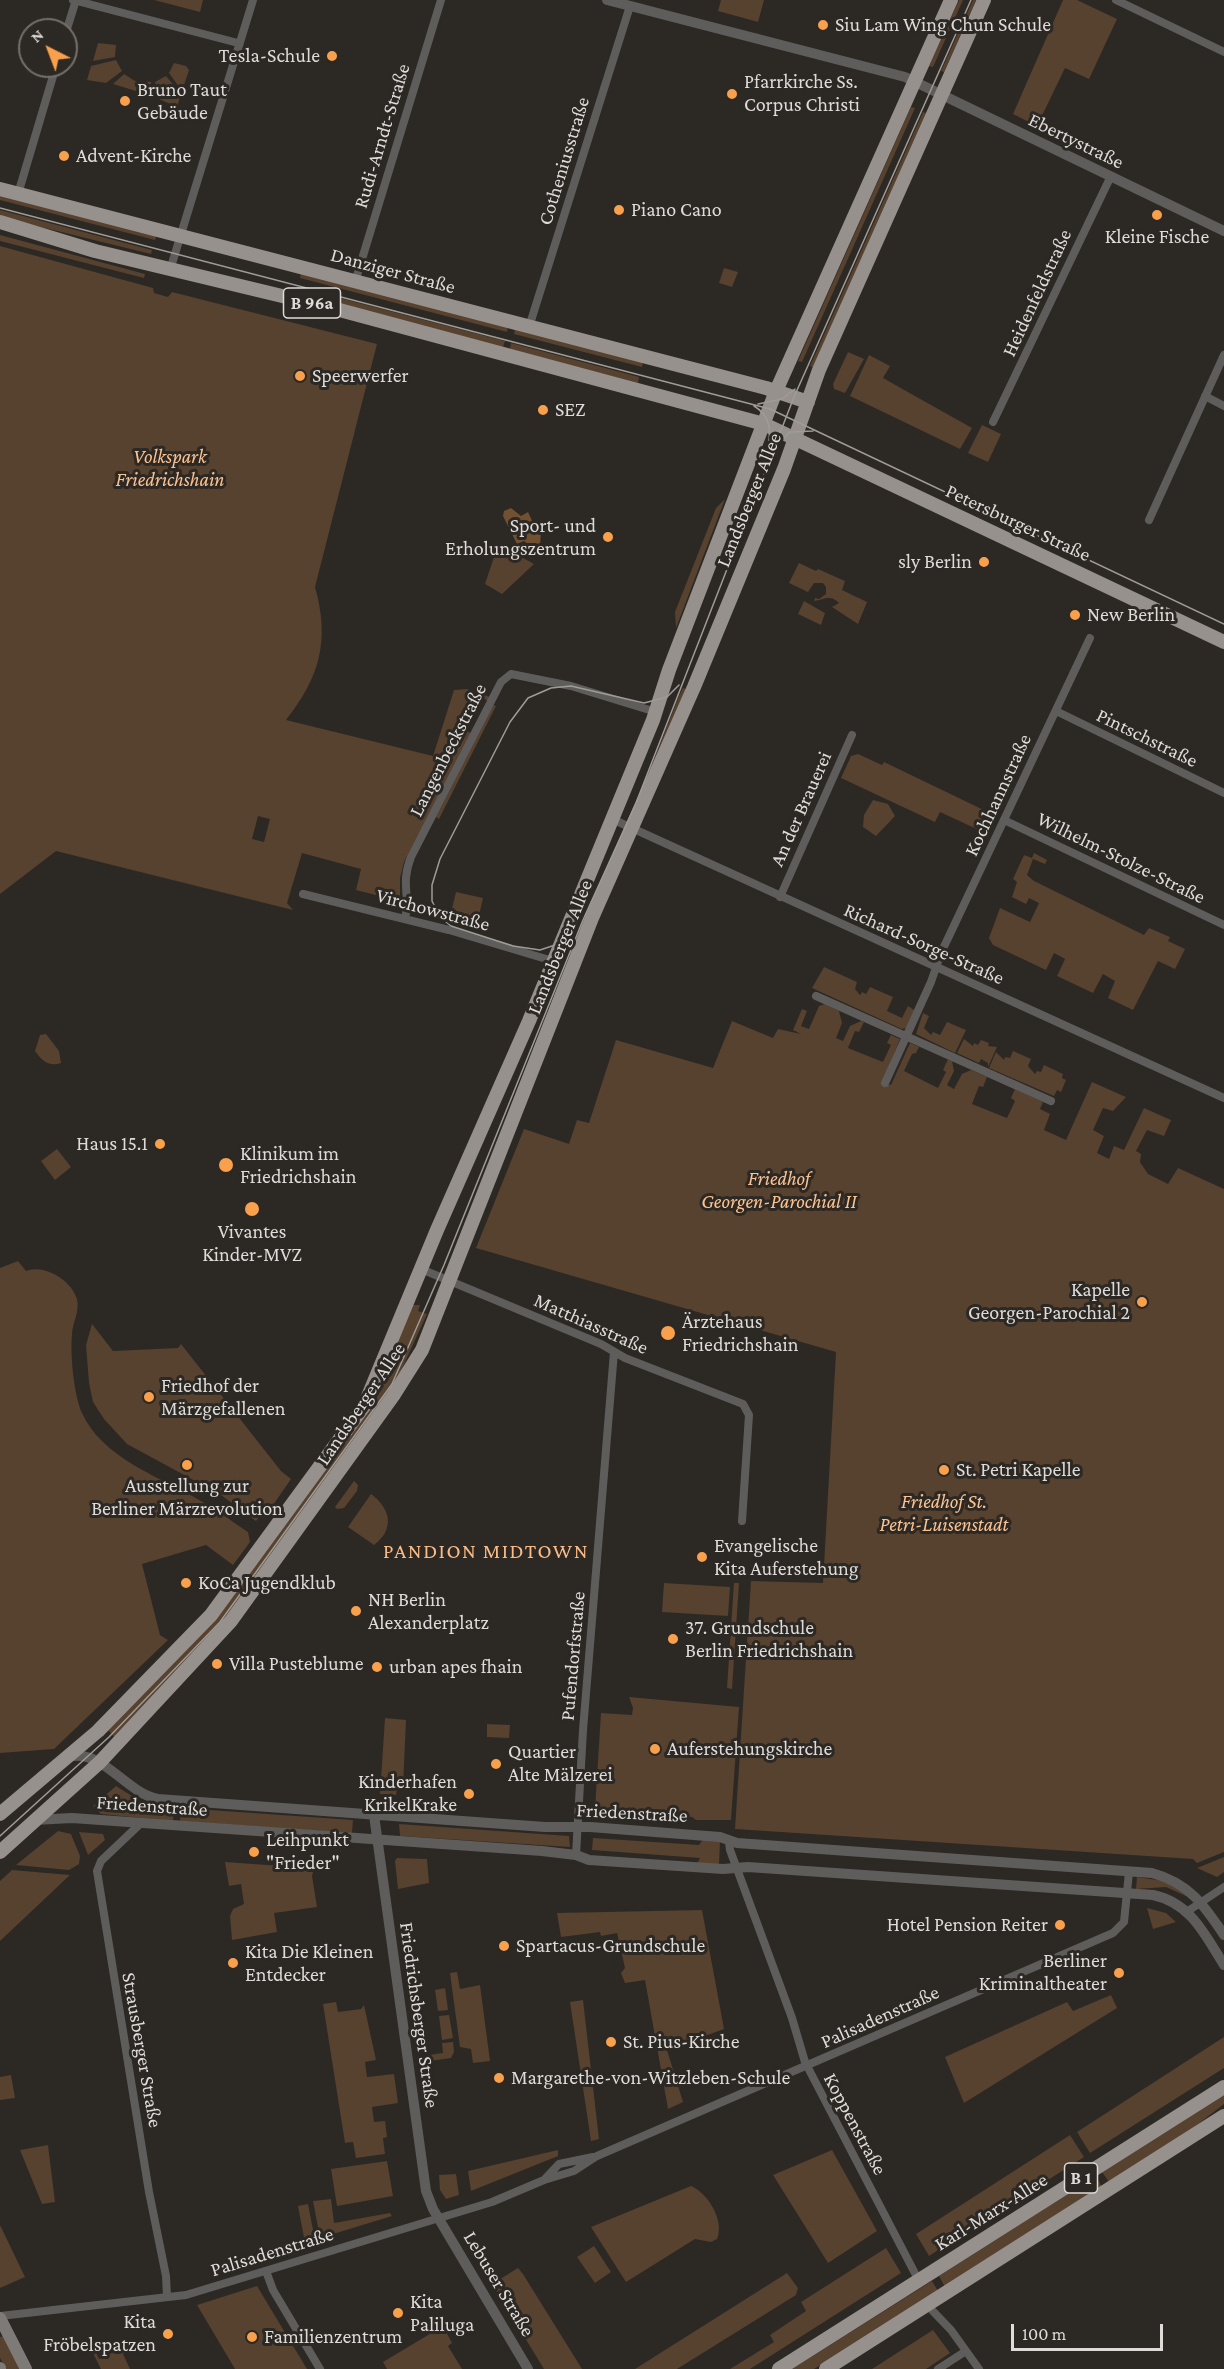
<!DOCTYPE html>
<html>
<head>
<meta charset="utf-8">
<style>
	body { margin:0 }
	#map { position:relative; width:1224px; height:2369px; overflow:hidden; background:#2c2824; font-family:"Crimson Pro",serif }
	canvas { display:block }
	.north { position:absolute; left:18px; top:18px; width:60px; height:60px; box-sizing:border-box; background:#2c2824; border:2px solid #73706c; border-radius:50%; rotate:318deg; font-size:16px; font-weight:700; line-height:24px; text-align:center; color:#dedbd8 }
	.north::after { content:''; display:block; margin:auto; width:21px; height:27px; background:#f9a04c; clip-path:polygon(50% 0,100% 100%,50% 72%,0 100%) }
	.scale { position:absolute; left:1011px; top:2324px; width:152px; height:27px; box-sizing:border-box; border:3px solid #dedbd8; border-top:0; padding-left:8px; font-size:18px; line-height:21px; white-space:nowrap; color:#dedbd8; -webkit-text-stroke:4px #2c2824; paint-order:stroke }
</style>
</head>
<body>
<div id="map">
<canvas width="1224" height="2369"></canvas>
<div class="north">N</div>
<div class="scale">100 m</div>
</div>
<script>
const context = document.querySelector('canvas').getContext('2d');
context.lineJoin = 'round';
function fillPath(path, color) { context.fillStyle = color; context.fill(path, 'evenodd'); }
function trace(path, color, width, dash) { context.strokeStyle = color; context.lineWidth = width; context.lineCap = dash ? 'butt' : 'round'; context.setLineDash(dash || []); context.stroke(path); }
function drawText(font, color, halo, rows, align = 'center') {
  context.font = font + ' "Crimson Pro",serif'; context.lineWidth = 6; context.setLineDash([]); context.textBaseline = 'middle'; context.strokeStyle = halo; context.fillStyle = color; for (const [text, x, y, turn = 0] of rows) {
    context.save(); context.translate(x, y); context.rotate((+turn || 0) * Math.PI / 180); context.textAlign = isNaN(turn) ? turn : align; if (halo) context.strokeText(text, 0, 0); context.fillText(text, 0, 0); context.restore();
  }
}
const green = new Path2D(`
	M154 0H203L200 12Z
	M721 0H764L758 22 718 11Z
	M959 0H963L933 67 929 66Z
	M973 0H976L944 72 941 71Z
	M1063 0H1077L1117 19 1089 79 1065 68 1037 126 1013 114Z
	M98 43 116 45 115 57 93 61Z
	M116 60 122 71 106 83 87 80 91 66Z
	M174 63 186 66 189 70 182 91 169 73Z
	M124 74 135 81 151 82 152 96 113 84Z
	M166 76 181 94 177 107 159 99 155 82Z
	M911 107 915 108 802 362 798 361Z
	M923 112 926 113 813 367 810 366Z
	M0 194 157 234 155 240 0 200Z
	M0 210 152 250 151 254 0 217Z
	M0 235 145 274 144 278 0 241Z
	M0 246 153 288 154 293 168 297 172 292 377 344 315 587C330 640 320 677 286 720L433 756 454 690 467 689 490 697 488 701 481 697 464 729 472 734 404 862 400 878V901L356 890 361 869 302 853 287 903 293 910 56 851 0 894ZM258 816 270 819 264 842 252 839Z
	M724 268 738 272 732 287 719 283Z
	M301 272 508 326 507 332 300 278Z
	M297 287 505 341 503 347 295 294Z
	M515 328 643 361 642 367 514 334Z
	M511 343 639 377 638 383 510 349Z
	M848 352 864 359 845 393 834 389 833 384Z
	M869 355 890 366 883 378 972 428 960 449 850 396Z
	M982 425 1001 434 988 462 968 453Z
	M725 499 676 628 675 612 716 508Z
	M496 551 516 554 534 564 502 594 485 584Z
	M799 563 816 571 818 569 845 581 842 590 867 602 858 624 832 607 839 603C829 594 825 600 814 601L815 598 819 599 826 594V587L823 583H814L808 592 789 583Z
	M804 601 825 613 821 625 798 614Z
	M683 688 688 690 646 780 679 696Z
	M493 705 496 706 439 819 436 817Z
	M858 754 882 765 884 762 990 813 981 831 940 812 935 822 841 778 851 756Z
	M873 800 888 804 895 816 876 836 863 827 864 815Z
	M1034 853 1047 860 1045 864 1033 859 1027 875 1034 881 1144 935 1149 928 1170 937 1168 941 1185 949 1175 969 1158 961 1133 1010 1108 998 1115 981 1103 974 1093 993 1057 976 1065 959 1054 953 1046 970 993 945 989 938 1000 908 1030 922 1039 903 1029 898 1026 904 1012 897 1017 882 1013 879 1024 855 1032 858Z
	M456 892 483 898 478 920 451 913Z
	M824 967 857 982 855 989 860 995 862 992 866 994 870 987 893 997 887 1011 902 1018 908 1006 914 1010 906 1028 902 1029 812 988Z
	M825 1004 839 1011 842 1023 836 1038 843 1041 850 1026 861 1021 864 1022 859 1032 855 1031 848 1048 883 1062 891 1045 887 1043 891 1035 900 1039 882 1082 891 1085 910 1043 919 1047 916 1053 912 1054 904 1071 938 1088 946 1072 943 1070 948 1059 952 1061 954 1071 947 1085 954 1089 962 1074 971 1070 987 1077 983 1087 979 1086 972 1104 1007 1118 1015 1101 1011 1098 1015 1089 1043 1102 1040 1109 1050 1114 1044 1130 1066 1140 1092 1082 1126 1097 1113 1111 1103 1108 1093 1130 1104 1136 1097 1153 1109 1159 1114 1146 1124 1150 1144 1108 1171 1120 1164 1136 1147 1130 1136 1151 1141 1154 1140 1162 1148 1174 1168 1184 1178 1168 1224 1189V1852L1197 1863 1193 1859 735 1829 751 1581 823 1583 836 1352 476 1248 524 1129 569 1144 577 1120 589 1123 616 1040 713 1068 732 1021 773 1038 778 1029 801 1034 793 1030 802 1009 807 1011 801 1026 809 1029 819 1006Z
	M923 1013 929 1016 924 1028 931 1035 933 1032 940 1035 947 1022 966 1030 955 1053 916 1034Z
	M46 1034 59 1051 61 1063C49 1067 42 1061 35 1051L40 1035Z
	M964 1039 973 1046 974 1043 978 1045 981 1040 989 1043 988 1046 997 1047 988 1067V1063L981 1059 979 1063 957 1053Z
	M1013 1051 1031 1059 1028 1066 1035 1074 1037 1071 1041 1072 1044 1065 1063 1074 1062 1078 1066 1080 1061 1092 1057 1090 1054 1096 989 1068 996 1052 1004 1060 1005 1057 1010 1058Z
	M57 1149 71 1167 55 1180 41 1161Z
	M18 1261 26 1271C45 1264 71 1280 77 1299 80 1312 72 1323 72 1335 70 1355 74 1395 82 1413 102 1457 155 1475 194 1497 213 1507 230 1520 248 1532L250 1542 233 1565 206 1545 142 1564 160 1635 168 1640 54 1749 0 1753V1268Z
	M413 1305H420L418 1311 427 1314 395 1384 232 1613 116 1739 107 1729 211 1622 370 1405Z
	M92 1324 113 1351 178 1348 181 1344 281 1471 291 1479 264 1518 260 1516 256 1521 221 1495 127 1444 104 1419 93 1402 89 1383 86 1345Z
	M354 1481 358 1485 357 1491 344 1508 337 1509 335 1507Z
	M371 1494C391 1509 395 1529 374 1545L348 1527Z
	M664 1583 730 1587 728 1616 662 1612Z
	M734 1583H739L732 1689 727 1688Z
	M629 1697 739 1707 731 1820H696L692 1817 595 1809 601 1713 632 1715 633 1708Z
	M385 1718 406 1720 403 1787H397L396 1795 380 1794Z
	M487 1724 510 1725 509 1738 487 1737Z
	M116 1786 143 1803 174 1807 173 1821 101 1814 93 1806Z
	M181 1808 353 1820 352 1833 180 1821Z
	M399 1824 569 1836 570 1847 400 1836Z
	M58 1831 71 1834 80 1856 79 1864 69 1870 16 1865Z
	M79 1832 103 1834 105 1840 88 1855Z
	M593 1838 699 1845 704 1838 720 1841 719 1865H696L700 1858 592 1850Z
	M1224 1857V1872L1217 1877 1197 1868Z
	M397 1858 427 1859 429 1883 398 1889 395 1861Z
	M225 1862 281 1866V1868L313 1872 312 1876 317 1907 274 1913 277 1932 232 1940 230 1916 233 1909 244 1904 241 1884 229 1886Z
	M12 1870 70 1875 0 1941V1881Z
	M1137 1877 1164 1881 1187 1894 1186 1896 1166 1887 1136 1889Z
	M1147 1908 1166 1913 1176 1922 1153 1929Z
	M702 1910 724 2029 667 2050 683 2102 668 2109 645 1980 625 1983 621 1973 625 1968 617 1933 601 1936 600 1932 561 1937 557 1913Z
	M457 1972 460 1989 480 1985 490 2061 473 2063 471 2049 460 2047 450 1973Z
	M445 1988 448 2010 438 2011 435 1990Z
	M1111 1995 1117 2008 964 2103 945 2057 1067 2002 1073 2011Z
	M583 2000 599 2139 591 2141 570 2002Z
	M336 2002 338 2012 361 2009 364 2005 376 2060 365 2062 367 2077 394 2074 398 2103 372 2107 374 2122 385 2121 387 2137 383 2138 385 2154 356 2158 353 2142 345 2143 323 2004Z
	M449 2015 453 2038 442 2040 439 2016Z
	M1224 2037V2068L1090 2153 1077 2132Z
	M453 2042 454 2052 451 2058 423 2062 422 2056 443 2053 442 2043Z
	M11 2075 15 2098 0 2100V2077Z
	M1224 2094V2104L1189 2131 1109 2182 1102 2172Z
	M1070 2135 1084 2157 929 2256 916 2234Z
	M48 2145 55 2202 42 2204 20 2150Z
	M558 2150V2156L471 2191 468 2171Z
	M832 2150 877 2231 828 2263 773 2175Z
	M387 2161 393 2196 337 2206 331 2169Z
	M456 2174 459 2195 446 2199 440 2190 439 2175Z
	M1096 2176 1102 2187 945 2287 939 2276Z
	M691 2186C708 2193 725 2221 717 2239L711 2242 695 2239 626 2282 591 2227Z
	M331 2199 334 2223 390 2213 392 2216 320 2238 313 2201Z
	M308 2204 315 2240 305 2243 298 2206Z
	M0 2225 25 2277 0 2288Z
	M594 2246 611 2272 595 2283 577 2257Z
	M886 2248 901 2273 750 2369H730L774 2342 770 2335 806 2311 801 2302Z
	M518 2268 523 2274 582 2369H544L492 2284Z
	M787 2273 798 2288 796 2295 677 2369H635Z
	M932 2281 938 2291 814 2369H792Z
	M257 2286 307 2369H235L197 2305Z
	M443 2326 452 2343 448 2346 462 2369H387L383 2362Z
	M933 2330 950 2353 926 2369H872Z
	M4 2336 20 2369H6L0 2358V2337Z
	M93 2346 99 2359 125 2347 128 2352 123 2354 130 2369H101L91 2349Z`);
const water = new Path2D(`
	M511 508 521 516 528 512 534 525 543 527 553 522 555 525 541 532 540 546 533 548 524 541 517 544 503 516 504 511Z`);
const minor = new Path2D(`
	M73 0 238 43
	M1116 0 1224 52
	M66 32 76 0
	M18 194 56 66
	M170 270 253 0
	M355 282 441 0
	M529 327 630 6
	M1205 396 1224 406
	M993 422 1110 178
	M1149 520 1224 355
	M1056 711 1224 793
	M612 819 1224 1098
	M1004 820 1224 925
	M303 894 449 930 553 961
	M780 897 852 735
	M405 919C411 895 400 885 411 857L501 682 511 674 571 686 656 712
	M816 996 1051 1101
	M885 1083 931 982 941 953 1090 638
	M421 1269 601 1344 625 1358 743 1404 749 1415 742 1521
	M140 1824 101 1861 97 1871 149 2192 166 2276 167 2297
	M729 1842 730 1850 792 2018 805 2062 919 2281
	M576 1855 583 1730 614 1352
	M1188 1911 1224 1887
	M544 2180 559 2164 593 2157
	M266 2271 273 2290 320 2369
	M927 2305 951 2330 979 2369
	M0 2316 186 2295 492 2202 544 2180 574 2171 597 2156 1113 1933 1124 1922 1129 1872
	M938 2369 966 2351`);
const tertiary = new Path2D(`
	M607 0 905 77 1224 231
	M68 1757C103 1748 124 1792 158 1799L545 1827H590L720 1837 737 1843 1152 1873C1189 1883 1204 1905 1224 1935
	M374 1815 426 2191 433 2209 528 2369
	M34 1820 72 1818 542 1851 576 1855 589 1860 723 1869 748 1867 1153 1895C1191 1903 1205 1935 1224 1965`);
const secondary = new Path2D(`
	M0 2318 26 2369
	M0 2368V2369`);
const primary = new Path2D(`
	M0 189 766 388 808 402
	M0 222 95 251 332 308 764 424 1224 642
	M0 1814 98 1731 211 1615 364 1406 437 1230 529 1021 653 720 669 670 776 391 951 0
	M0 1852 100 1762 231 1621 393 1396 422 1350 592 918 694 687 784 469 819 370 984 0
	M779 2369 1224 2087
	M826 2369 1224 2116`);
const tram = new Path2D(`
	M0 208 770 409 1224 624
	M758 404 782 399 795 389
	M754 406C771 416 771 431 768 448
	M777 444 790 432 813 431
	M576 924 561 943 540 950 513 946 451 926 440 917 432 901V885L440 859 510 722 528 698 551 688 571 686 644 703 667 697 679 685
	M0 1836 109 1737 220 1622 392 1384 444 1265 583 920 636 803 794 397 971 0`);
const markers = [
	[823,25,6,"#f9a04c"],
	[332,56,6,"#f9a04c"],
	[732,94,6,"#f9a04c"],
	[125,101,6,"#f9a04c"],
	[64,156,6,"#f9a04c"],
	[619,210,6,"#f9a04c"],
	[1157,215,6,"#f9a04c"],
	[300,376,6,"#f9a04c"],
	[543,410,6,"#f9a04c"],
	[608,537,6,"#f9a04c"],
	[984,562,6,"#f9a04c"],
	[1075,615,6,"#f9a04c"],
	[160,1144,6,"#f9a04c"],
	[226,1165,8,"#f9a04c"],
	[252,1209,8,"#f9a04c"],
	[1142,1302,6,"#f9a04c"],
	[668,1333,8,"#f9a04c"],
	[149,1397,6,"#f9a04c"],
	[187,1465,6,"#f9a04c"],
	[944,1470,6,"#f9a04c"],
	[702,1557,6,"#f9a04c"],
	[186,1583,6,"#f9a04c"],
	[356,1611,6,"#f9a04c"],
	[673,1639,6,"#f9a04c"],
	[217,1664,6,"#f9a04c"],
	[377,1667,6,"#f9a04c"],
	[655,1749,6,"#f9a04c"],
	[496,1764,6,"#f9a04c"],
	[469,1794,6,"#f9a04c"],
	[254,1852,6,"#f9a04c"],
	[1060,1925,6,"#f9a04c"],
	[504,1946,6,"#f9a04c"],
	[233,1963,6,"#f9a04c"],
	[1119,1973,6,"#f9a04c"],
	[611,2042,6,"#f9a04c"],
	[499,2078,6,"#f9a04c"],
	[398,2313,6,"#f9a04c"],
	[168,2334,6,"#f9a04c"],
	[252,2337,6,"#f9a04c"]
];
const shields = [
	[312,303,57],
	[1081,2178,33]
];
const shieldNames = [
	["B 96a",312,303],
	["B 1",1081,2178]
];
const poiNames = [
	["Siu Lam Wing Chun Schule",835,25],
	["Tesla-Schule",320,56,"right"],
	["Pfarrkirche Ss.",744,82],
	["Corpus Christi",744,105],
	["Bruno Taut",137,90],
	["Gebäude",137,113],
	["Advent-Kirche",76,156],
	["Piano Cano",631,210],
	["Kleine Fische",1157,237,"center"],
	["Speerwerfer",312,376],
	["SEZ",555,410],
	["Sport- und",596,526,"right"],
	["Erholungszentrum",596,549,"right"],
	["sly Berlin",972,562,"right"],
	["New Berlin",1087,615],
	["Haus 15.1",148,1144,"right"],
	["Klinikum im",240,1154],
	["Friedrichshain",240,1177],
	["Vivantes",252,1232,"center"],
	["Kinder-MVZ",252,1255,"center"],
	["Kapelle",1130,1290,"right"],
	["Georgen-Parochial 2",1130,1313,"right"],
	["Ärztehaus",682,1322],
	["Friedrichshain",682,1345],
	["Friedhof der",161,1386],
	["Märzgefallenen",161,1409],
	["St. Petri Kapelle",956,1470],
	["Ausstellung zur",187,1486,"center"],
	["Berliner Märzrevolution",187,1509,"center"],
	["Evangelische",714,1546],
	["Kita Auferstehung",714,1569],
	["KoCa Jugendklub",198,1583],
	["NH Berlin",368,1600],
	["Alexanderplatz",368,1623],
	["37. Grundschule",685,1628],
	["Berlin Friedrichshain",685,1651],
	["Villa Pusteblume",229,1664],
	["urban apes fhain",389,1667],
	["Auferstehungskirche",667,1749],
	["Quartier",508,1752],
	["Alte Mälzerei",508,1775],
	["Kinderhafen",457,1782,"right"],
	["KrikelKrake",457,1805,"right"],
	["Leihpunkt",266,1840],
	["\"Frieder\"",266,1863],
	["Hotel Pension Reiter",1048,1925,"right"],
	["Spartacus-Grundschule",516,1946],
	["Kita Die Kleinen",245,1952],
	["Entdecker",245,1975],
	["Berliner",1107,1961,"right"],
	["Kriminaltheater",1107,1984,"right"],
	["St. Pius-Kirche",623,2042],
	["Margarethe-von-Witzleben-Schule",511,2078],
	["Kita",410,2302],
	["Paliluga",410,2325],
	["Kita",156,2322,"right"],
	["Fröbelspatzen",156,2345,"right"],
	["Familienzentrum",264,2337]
];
const streetNames = [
	["Rudi-Arndt-Straße",382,136,-73],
	["Ebertystraße",1076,141,26],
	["Cotheniusstraße",564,161,-73],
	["Danziger Straße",393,271,15],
	["Heidenfeldstraße",1037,293,-65],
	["Landsberger Allee",749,500,-68],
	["Petersburger Straße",1018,523,25],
	["Pintschstraße",1147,738,26],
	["Langenbeckstraße",448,750,-63],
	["Kochhannstraße",998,795,-65],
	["An der Brauerei",801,809,-66],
	["Wilhelm-Stolze-Straße",1121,858,26],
	["Virchowstraße",433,910,15],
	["Richard-Sorge-Straße",924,944,24],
	["Landsberger Allee",560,947,-68],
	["Matthiasstraße",591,1324,24],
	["Landsberger Allee",361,1404,-56],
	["Pufendorfstraße",573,1656,-85],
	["Friedenstraße",152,1806,4],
	["Friedenstraße",632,1813,3],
	["Friedrichsberger Straße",419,2015,82],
	["Palisadenstraße",880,2017,-24],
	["Strausberger Straße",142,2050,80],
	["Koppenstraße",855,2124,62],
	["Karl-Marx-Allee",991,2212,-32],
	["Palisadenstraße",272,2252,-17],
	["Lebuser Straße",499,2284,59]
];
const parkNames = [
	["Volkspark",170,457],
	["Friedrichshain",170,480],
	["Friedhof",779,1179],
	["Georgen-Parochial II",779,1202],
	["Friedhof St.",944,1502],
	["Petri-Luisenstadt",944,1525]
];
const neighbourhoodNames = [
	["PANDION MIDTOWN",486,1552]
];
fillPath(green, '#57412f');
fillPath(water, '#725032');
trace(minor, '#5f5d5b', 8);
trace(tertiary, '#5f5d5b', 10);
trace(secondary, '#7e7a78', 12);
trace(primary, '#96918d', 14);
trace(tram, '#9f9c98', 1.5);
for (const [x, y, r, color] of markers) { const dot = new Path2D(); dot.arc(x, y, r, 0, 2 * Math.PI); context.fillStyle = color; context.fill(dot); trace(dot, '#2c2824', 2); }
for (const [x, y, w] of shields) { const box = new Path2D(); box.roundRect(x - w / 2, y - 15, w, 30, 4.5); context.fillStyle = '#2c2824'; context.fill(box); trace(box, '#dedbd8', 1.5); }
drawText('bold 18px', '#dedbd8', null, shieldNames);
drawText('20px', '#dedbd8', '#2c2824', poiNames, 'left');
drawText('20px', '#dedbd8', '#2c2824', streetNames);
drawText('italic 20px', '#fdc290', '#2c2824', parkNames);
context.letterSpacing = '1.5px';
drawText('21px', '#fabb86', '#2c2824', neighbourhoodNames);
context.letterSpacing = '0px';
</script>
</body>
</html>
